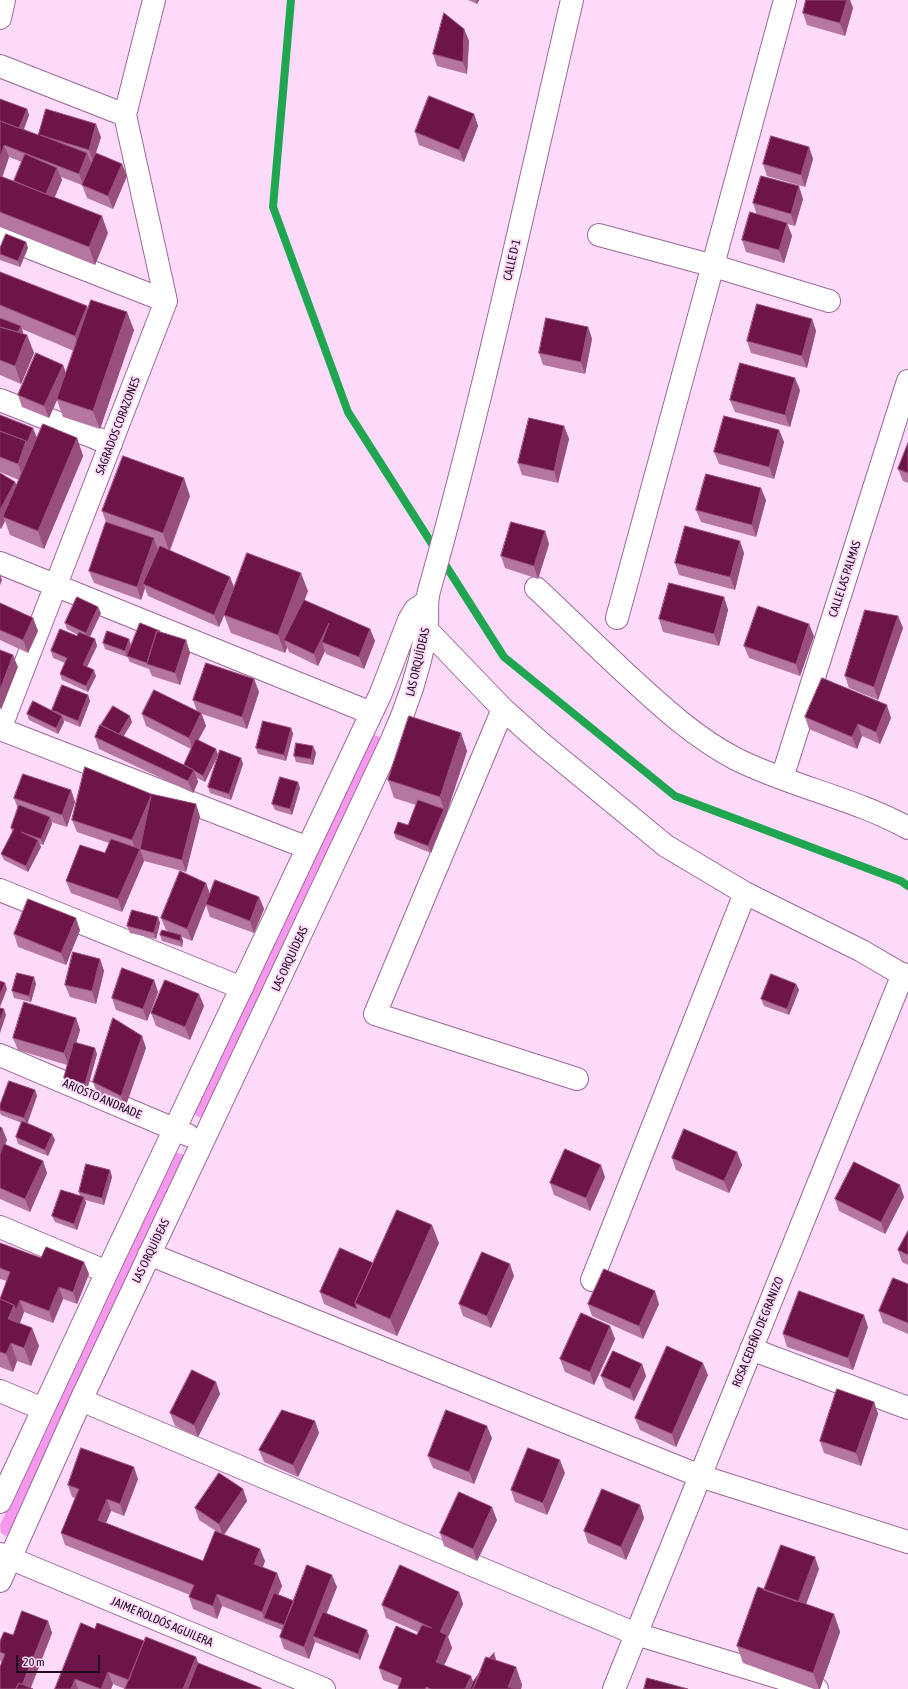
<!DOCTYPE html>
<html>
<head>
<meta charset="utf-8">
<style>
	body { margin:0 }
	#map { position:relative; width:908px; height:1689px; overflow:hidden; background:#fddaf9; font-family:"Asap Condensed",sans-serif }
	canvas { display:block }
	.scale { position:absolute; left:16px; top:1655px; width:84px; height:18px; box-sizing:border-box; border:2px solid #1f0b1d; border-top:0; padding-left:5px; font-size:12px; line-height:14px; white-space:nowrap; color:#1f0b1d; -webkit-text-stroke:3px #fddaf9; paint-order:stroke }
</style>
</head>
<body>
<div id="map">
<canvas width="908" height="1689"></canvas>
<div class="scale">20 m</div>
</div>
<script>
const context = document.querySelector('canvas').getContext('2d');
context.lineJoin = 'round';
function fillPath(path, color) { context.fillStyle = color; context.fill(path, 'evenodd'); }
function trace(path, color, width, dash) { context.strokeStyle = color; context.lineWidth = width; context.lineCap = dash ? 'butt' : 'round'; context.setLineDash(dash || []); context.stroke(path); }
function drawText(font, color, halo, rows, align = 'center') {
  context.font = font + ' "Asap Condensed",sans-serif'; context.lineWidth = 4; context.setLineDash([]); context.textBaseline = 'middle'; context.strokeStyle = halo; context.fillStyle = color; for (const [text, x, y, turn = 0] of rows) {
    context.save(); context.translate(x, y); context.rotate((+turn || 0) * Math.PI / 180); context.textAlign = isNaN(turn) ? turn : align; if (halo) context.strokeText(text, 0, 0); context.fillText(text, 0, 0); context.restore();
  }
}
const green = new Path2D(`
	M374 735 380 737 383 741 206 1116 201 1118 195 1115 193 1110 368 737Z
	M176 1153 183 1154 184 1160 12 1534 6 1536 1 1533 0 1525 170 1155Z`);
const stream = new Path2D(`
	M291 0 273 207 348 412 504 657 675 796 901 881 908 886`);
const minor = new Path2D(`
	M0 18 4 0
	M0 66 125 115
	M599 235 714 266 829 301
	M0 236 166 301
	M0 400 111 444
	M0 563 371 713
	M536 588C565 615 593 643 622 670 658 703 692 736 736 759 792 787 854 798 908 828
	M617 618 785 0
	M427 630 503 709 541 743 666 846 745 893 862 951 908 978
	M503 709 375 1014 577 1079
	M0 729 166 301 125 115 154 0
	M0 729 308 848
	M782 778 908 381
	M0 890 242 988
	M0 1055 188 1135
	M0 1227 107 1272
	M149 1254 700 1476 908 1542
	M592 1280 745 893
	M751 1349 908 1408
	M0 1391 43 1409
	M81 1400 636 1634 817 1689
	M0 1502 107 1272 381 693 409 620 415 610 426 602
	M0 1554 324 1689
	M0 1581 81 1400 391 742C407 707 419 671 426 633 429 618 425 606 429 591 484 396 526 197 572 0
	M614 1689 903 974`);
const wall = new Path2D(`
	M468 0H479L477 4Z
	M806 0H850L853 8 845 36 807 25 803 13Z
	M464 29 469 41 467 74 437 66 433 54Z
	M0 100 27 109 29 115 24 129 38 135 101 137 95 155 122 164 127 176 113 209 87 198 82 185 61 177 62 180 55 197 108 233 95 265 0 227ZM9 157 22 162 14 181 2 177Z
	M474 114 478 126 464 162 419 145 415 132Z
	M809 147 813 159 805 187 767 176 763 164Z
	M803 199 795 226 787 224 792 236 784 263 746 252 742 240 757 215 753 203Z
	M26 242 28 248 20 267 0 260V248Z
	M0 272 88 309 134 330 100 429 63 417 57 400 49 418 22 407 18 395 63 365 66 373 74 351 22 329 23 332 22 334 27 335 34 353 21 384 0 375Z
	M812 319 816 331 807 368 751 353 747 341Z
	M588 327 592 339 585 374 543 365 539 353Z
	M800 390 790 427 735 412 730 400Z
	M0 415 37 437 77 438 83 456 44 549 10 535 5 521 1 529 0 528V473L15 482 17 486 19 480 0 472Z
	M564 426 569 439 558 483 522 475 518 463Z
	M779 430 784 442 774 479 719 464 714 452Z
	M908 443V483L903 481 898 469Z
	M190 496 170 551 230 577 234 588 308 591 304 600 370 629 375 641 364 669 326 654 325 651 318 666 289 652 287 647 285 653 231 633 224 615 227 608 219 627 148 596 145 588 141 600 94 583 89 571 106 522 102 511Z
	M766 500 756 537 701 522 696 510Z
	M545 531 549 544 538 579 505 568 501 556Z
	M744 553 735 590 679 575 675 563Z
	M724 597 728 610 719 646 663 632 659 619Z
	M0 603 33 618 38 631 28 653 0 640Z
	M101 613 90 637 95 639 97 646 87 667 96 676 88 692 62 680 60 674 65 663 53 658 51 651 77 636 78 635 67 629 65 623Z
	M898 616 903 628 878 700 849 688 845 676Z
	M160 632 186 640 190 653 180 685 152 676 149 669 130 662 127 656V657L105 649 103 643 129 639 131 646Z
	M814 636 800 676 749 658 744 646Z
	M254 679 259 692 247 729 202 714 206 726 198 740 216 749 218 755 205 782 197 778 198 782 193 793 99 749 95 737 132 722 124 736 184 765 191 749 146 726 142 714 197 711 193 700Z
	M88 695 90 701 80 727 63 720 64 722 58 734 29 720 27 714 52 711V710Z
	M805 717 891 718 880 744 862 736 857 749 809 729Z
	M291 728 293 734 286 761 258 754 256 748Z
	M461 733 467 751 446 815 431 853 396 839 394 833 408 825 416 805 394 798 388 780Z
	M313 746 316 753 313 765 296 762 294 756Z
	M241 758 243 764 231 800 210 793 208 787Z
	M298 782 300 788 292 815 275 810 272 804Z
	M71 790 75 802 67 827 51 822 52 824 43 845 40 844 41 847 28 872 4 860 1 854 12 832 11 828 18 809 14 798Z
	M151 794 196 804 200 817 186 872 144 861 122 912 71 893 66 881 105 853 109 843 77 832 72 820Z
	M206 883 210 894 259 897 264 909 254 933 210 917 206 905 192 941 182 937 183 941 182 947 162 941 160 935 170 932 166 930 161 918Z
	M158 917 160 923 156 939 130 933 127 926Z
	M80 930 66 965 18 947 14 934Z
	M100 959 104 971 96 1004 70 997 65 985Z
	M154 980 158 992 147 1021 116 1010 112 998Z
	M36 984 31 1002 14 998 12 991Z
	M796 984 799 990 789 1015 764 1006 761 999Z
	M199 994 204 1006 190 1040 156 1026 151 1013Z
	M76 1018 80 1030 76 1043 97 1054 87 1090 66 1085 64 1078 67 1065 18 1050 13 1038Z
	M142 1036 146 1048 125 1108 97 1094 93 1082Z
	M35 1090 37 1096 27 1123 52 1134 55 1140 48 1156 18 1144 16 1137 22 1123 1 1115 0 1113V1105Z
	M0 1127 2 1128 7 1140 5 1144 43 1161 47 1173 30 1212 0 1199Z
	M737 1152 742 1165 729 1193 676 1170 672 1158Z
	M110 1170 112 1177 104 1205 85 1200 86 1203 77 1230 55 1222 52 1216 80 1196 79 1192Z
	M605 1177 590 1211 554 1195 550 1183Z
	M904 1197 885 1234 839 1211 835 1199Z
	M908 1231V1265L902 1262 898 1250Z
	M0 1243 41 1258 84 1262 89 1274 77 1304 63 1299 53 1323 24 1312 20 1323 32 1328 39 1346 31 1366 17 1361 13 1372 0 1367V1299L7 1281 0 1279Z
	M439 1243 397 1336 324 1304 320 1292Z
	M514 1276 491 1328 463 1316 459 1304Z
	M908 1284V1334L883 1323 879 1311Z
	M588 1304H659L643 1339 592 1316Z
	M610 1326 615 1339 594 1385 565 1372 560 1359Z
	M868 1327 853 1370 787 1347 783 1334Z
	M642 1364 646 1376 634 1401 606 1388 601 1376Z
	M708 1375 676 1447 640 1430 635 1418Z
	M216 1382 220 1394 198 1437 175 1426 170 1413Z
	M874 1402 878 1414 861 1466 824 1453 820 1441Z
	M315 1421 319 1433 298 1477 264 1462 259 1450Z
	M492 1438 474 1484 433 1468 428 1456Z
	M565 1473 547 1515 515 1502 511 1490Z
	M138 1479 124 1516 111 1511 106 1523 203 1561 216 1531 199 1520 195 1508 243 1489 247 1501 224 1535 265 1561 263 1567 277 1573 282 1586 278 1595 294 1601 337 1587 326 1614 369 1636 360 1660 315 1642 309 1659 284 1649 280 1637 282 1630 222 1606 217 1619 193 1609 189 1597 190 1595 65 1545 61 1533 75 1498 72 1497 68 1485Z
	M640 1505 644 1518 626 1560 588 1543 584 1531Z
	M497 1520 477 1561 444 1546 440 1533Z
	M819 1569 806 1604 834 1614 840 1632 820 1689H814L743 1663 737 1646 764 1590Z
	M459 1592 463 1604 448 1637 452 1648 444 1666 471 1676 473 1682 490 1658 496 1659V1660L516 1667 522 1685 521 1689H398L399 1686 383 1680 379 1668 417 1635 418 1632 386 1618 382 1605Z
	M48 1621 52 1633 31 1688 0 1689 2 1663 1 1662 0 1660V1652L13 1635Z
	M95 1629 198 1663 261 1688 262 1689H125L113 1684 111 1689H55Z`);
const shadedWall = new Path2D(`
	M476 0H479L477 4Z
	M847 0H850L853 8 845 36 840 23Z
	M464 29 469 41 467 74 463 62Z
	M27 109 29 115 21 137 18 131Z
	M474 114 478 126 464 162 459 150Z
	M96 124 101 137 93 162 89 150Z
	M4 145 9 157 0 184V158Z
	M809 147 813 159 805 187 801 175Z
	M87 153 92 165 84 186 79 174Z
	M122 164 127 176 113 209 108 196Z
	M57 168 62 180 49 210 45 198Z
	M799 186 803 199 795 226 791 214Z
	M102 216 108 233 95 265 89 247Z
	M787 223 792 236 784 263 779 250Z
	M26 242 28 248 20 267 18 261Z
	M87 306 94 324 82 354 75 336Z
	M127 312 134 330 100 429 93 411Z
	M812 319 816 331 807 368 802 356Z
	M21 326 23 332 17 348 15 342Z
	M588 327 592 339 585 374 581 362Z
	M27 335 34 353 21 384 15 366Z
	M63 365 67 377 49 418 44 406Z
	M795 378 800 390 790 427 785 415Z
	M564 426 569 439 558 483 554 471Z
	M33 428 38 440 25 482 18 464 26 441Z
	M779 430 784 442 774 479 769 467Z
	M77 438 83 456 44 549 38 531Z
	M184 478 190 496 169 551 163 533Z
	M15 482 20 494 3 517 5 521 1 529 0 526V510Z
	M761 488 766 500 756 537 752 525Z
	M545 531 549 544 538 579 534 566Z
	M154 538 158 550 143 584 145 588 141 600 137 587Z
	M740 541 744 553 735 590 730 577Z
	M301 573 308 591 289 642 284 640 287 647 285 653 278 635Z
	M0 574 2 580 0 585Z
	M230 577 235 590 219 627 214 615Z
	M724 597 728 610 719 646 714 634Z
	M98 607 101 613 88 640 86 633Z
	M898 616 903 628 878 700 874 687Z
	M33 618 38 631 28 653 23 640Z
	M329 623 322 642 325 651 318 666 314 654Z
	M809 624 814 636 800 676 796 664Z
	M370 629 375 641 364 669 359 657Z
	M95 639 97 646 85 671 83 665Z
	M129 639 131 646 127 657 125 651Z
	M186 640 190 653 180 685 175 673Z
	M13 655 18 667 1 710 0 707V690Z
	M94 670 96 676 88 692 86 686Z
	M254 679 259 692 247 729 242 717Z
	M88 695 90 701 80 727 78 721Z
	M887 705 891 718 880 744 876 732Z
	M201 713 206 726 193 750 189 738Z
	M62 716 64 722 58 734 56 728Z
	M130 716 132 722 120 742 118 736Z
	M858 724 862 736 857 749 852 737Z
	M291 728 293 734 286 761 284 755Z
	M461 733 467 751 446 815 431 853 428 846 444 809 440 797Z
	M313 746 316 753 313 765 311 759Z
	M216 749 218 755 205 782 203 776Z
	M241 758 243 764 231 800 229 794Z
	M194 770 198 782 193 793 188 781Z
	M298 782 300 788 292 815 290 809Z
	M71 790 75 802 67 827 62 815Z
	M151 796 155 808 137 853 132 840Z
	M196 804 200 817 186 872 182 860Z
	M50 817 52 824 43 845 41 839Z
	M38 840 41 847 28 872 26 866Z
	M140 849 144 861 122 912 118 899Z
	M206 883 210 895 192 941 187 929Z
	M259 897 264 909 254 933 250 921Z
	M158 917 160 923 156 939 154 933Z
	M76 918 80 930 66 965 61 953Z
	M181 935 183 941 182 947 180 941Z
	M100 959 104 971 96 1004 92 991Z
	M34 977 36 984 31 1002 29 996Z
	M154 980 158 992 147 1021 143 1009Z
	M5 983 7 989 0 1007V995Z
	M796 984 799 990 789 1015 787 1009Z
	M199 994 204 1006 190 1040 185 1027Z
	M4 1009 6 1015 0 1033V1021Z
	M76 1018 80 1030 69 1066 64 1053Z
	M142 1036 146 1048 125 1108 121 1096Z
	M95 1048 97 1054 87 1090 85 1084Z
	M35 1090 37 1096 27 1125 24 1118Z
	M2 1128 7 1140 0 1157V1134Z
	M52 1134 55 1140 48 1156 45 1150Z
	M737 1152 742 1165 729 1193 724 1181Z
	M43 1161 47 1173 30 1212 25 1199Z
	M601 1165 605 1177 590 1211 586 1198Z
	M110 1170 112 1177 104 1205 102 1198Z
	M900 1185 904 1197 885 1234 881 1222Z
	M84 1197 86 1203 77 1230 74 1224Z
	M432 1225 439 1243 397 1336 390 1319Z
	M84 1262 89 1274 77 1304 73 1292Z
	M510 1264 514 1276 491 1328 487 1316Z
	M59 1287 63 1299 53 1323 49 1311Z
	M655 1291 659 1304 643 1339 639 1326Z
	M20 1300 24 1312 15 1336 8 1319 14 1305Z
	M864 1315 868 1327 853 1370 848 1358Z
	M610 1326 615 1339 594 1385 590 1372Z
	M32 1328 39 1346 31 1366 24 1348Z
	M11 1343 17 1361 13 1372 6 1354Z
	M703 1363 708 1375 676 1447 672 1434Z
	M642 1364 646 1376 634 1401 630 1389Z
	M216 1382 220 1394 198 1437 194 1425Z
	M874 1402 878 1414 861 1466 856 1453Z
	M315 1421 319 1433 298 1477 293 1465Z
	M487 1426 492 1438 474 1484 469 1472Z
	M560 1460 565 1473 547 1515 543 1503Z
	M134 1467 138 1479 124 1516 120 1504Z
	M243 1489 247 1501 223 1536 219 1524Z
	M107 1499 111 1511 102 1532 98 1520Z
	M640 1505 644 1518 626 1560 621 1547Z
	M492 1507 497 1520 477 1561 473 1549Z
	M260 1549 265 1561 259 1576 254 1564Z
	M815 1557 819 1569 801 1618 796 1606Z
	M277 1573 282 1586 268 1619 264 1618 262 1612Z
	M332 1575 337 1587 317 1638 313 1636 315 1642 309 1659 304 1647Z
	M459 1592 463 1604 448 1637 452 1648 440 1674 436 1662 440 1632Z
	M217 1594 222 1606 217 1619 213 1606Z
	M834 1614 840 1632 820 1689H819L813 1673Z
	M48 1621 52 1633 30 1689H21Z
	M367 1630 369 1636 360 1660 358 1654Z
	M494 1653 496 1659 491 1680 482 1689Z
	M196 1657 203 1675 197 1689H183Z
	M516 1667 522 1685 521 1689H509L508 1687Z
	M108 1672 113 1684 111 1689H101Z
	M471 1676 475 1688V1689H465Z
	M75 1679 78 1689H71Z`);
const building = new Path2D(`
	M806 0H847L840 23 803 13Z
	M444 13 464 29 463 62 433 54Z
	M429 96 474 114 459 150 415 132Z
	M0 99 27 109 19 128 0 121Z
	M46 109 96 124 89 150 40 135 87 153 79 174 4 145 0 158V121L38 135Z
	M771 136 809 147 801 175 763 164Z
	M96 153 122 164 108 196 82 185Z
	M25 154 57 168 46 194 14 181Z
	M0 176 102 216 89 247 0 212Z
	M761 176 799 186 791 214 753 203Z
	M750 212 787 223 779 250 742 240Z
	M6 234 26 242 18 261 0 254V248Z
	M0 272 87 306 75 336 0 305Z
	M91 300 127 312 93 411 57 399Z
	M757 304 812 319 802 356 747 341Z
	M0 318 21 326 18 332 0 327Z
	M546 318 588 327 581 362 539 353Z
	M0 327 27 335 15 366 0 360Z
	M36 353 63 365 44 406 18 395Z
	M740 363 795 378 785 415 730 400Z
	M0 415 33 428 27 443 26 441 0 431Z
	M724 416 779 430 769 467 714 452Z
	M529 418 564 426 554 471 518 463Z
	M43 424 77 438 38 531 3 517Z
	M0 431 26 441 18 464 0 457Z
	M908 443V473L898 469Z
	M123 456 184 478 163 533 102 511Z
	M0 473 15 482 0 510Z
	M706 474 761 488 752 525 696 510Z
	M106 522 154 538 137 587 89 571Z
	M511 522 545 531 534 566 501 556Z
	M685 526 740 541 730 577 675 563Z
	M160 546 230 577 214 615 143 584Z
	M247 553 301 573 278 635 224 615Z
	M669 583 724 597 714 634 659 619Z
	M77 597 98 607 86 633 65 623Z
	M304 600 370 629 359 657 322 642 329 623 314 654 284 640Z
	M0 603 33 618 23 640 0 630Z
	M758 606 809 624 796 664 744 646Z
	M865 610 898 616 874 687 845 676Z
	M140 623 160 631V632L157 631 147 663 127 656Z
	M60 629 77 636 79 632 95 639 83 665 94 670 86 686 60 674 67 658 51 651Z
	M107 631 129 639 125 651 103 643Z
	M157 631 186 640 175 673 147 664Z
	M0 650 13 655 0 690Z
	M206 663 254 679 242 717 193 700Z
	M822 678 887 705 876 732 858 724 852 737 805 717Z
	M62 685 88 695 78 721 52 710Z
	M154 690 201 713 189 738 142 714Z
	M33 701 62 716 56 728 27 714Z
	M113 706 130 716 119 734 101 725Z
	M409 716 461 733 440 797 388 780Z
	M263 721 291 728 284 755 256 748Z
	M100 725 194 770 188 781 95 737Z
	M196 739 216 749 203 776 195 771 194 770 184 765Z
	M296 743 313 746 311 759 294 756Z
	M220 750 241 758 229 794 208 787Z
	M85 767 151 794 196 804 182 860 140 849 118 899 66 881 80 845 105 853 111 839 140 849 151 796 132 840 72 820Z
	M23 774 71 790 62 815 14 798Z
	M280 777 298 782 290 809 272 804Z
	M418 800 444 809 428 846 394 833 398 822 408 825Z
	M19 805 50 817 41 839 21 832 38 840 26 866 1 854 14 829 11 828Z
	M180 871 206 883 187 929 161 918Z
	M215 880 259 897 250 921 206 904Z
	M28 899 76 918 61 953 14 934Z
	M132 910 158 917 154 933 127 926Z
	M162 930 181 935 180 941 160 935Z
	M73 952 100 959 92 991 65 985Z
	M122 968 154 980 143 1009 112 998Z
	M17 973 34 977 29 996 12 991Z
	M771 974 796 984 787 1009 761 999Z
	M165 980 199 994 185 1027 151 1013Z
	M0 981 5 983 0 995Z
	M24 1002 76 1018 64 1053 13 1038Z
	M0 1008 4 1009 0 1021Z
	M113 1018 142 1036 121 1096 93 1082Z
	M74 1042 95 1048 85 1084 64 1078Z
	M9 1081 35 1090 24 1118 0 1110V1105Z
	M22 1121 52 1134 45 1150 16 1137Z
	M0 1127 2 1128 0 1134Z
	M684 1129 737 1152 724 1181 672 1158Z
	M4 1144 43 1161 25 1199 0 1188V1154Z
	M565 1149 601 1165 586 1198 550 1183Z
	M854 1162 900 1185 881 1222 835 1199Z
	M86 1164 110 1170 102 1198 79 1192Z
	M61 1190 84 1197 74 1224 52 1216Z
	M397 1210 432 1225 390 1319 355 1303Z
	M908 1231V1255L898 1250Z
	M0 1243 41 1258 46 1247 84 1262 73 1292 59 1287 49 1311 20 1300 16 1310 14 1305 0 1299 10 1272 0 1268Z
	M340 1248 373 1263 355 1303 357 1309 320 1292Z
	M482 1252 510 1264 487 1316 459 1304Z
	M604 1269 655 1291 639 1326 588 1304Z
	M893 1278 908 1284V1323L879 1311Z
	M799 1291 864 1315 848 1358 783 1334Z
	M0 1299 14 1305 8 1319 32 1328 24 1348 11 1343 6 1354 0 1352Z
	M581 1313 610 1326 590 1372 560 1359Z
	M667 1346 703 1363 672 1434 635 1418Z
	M613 1351 642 1364 630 1389 601 1376Z
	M192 1370 216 1382 194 1425 170 1413Z
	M837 1389 874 1402 856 1453 820 1441Z
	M282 1410 315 1421 293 1465 259 1450Z
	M446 1410 487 1426 469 1472 428 1456Z
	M81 1448 134 1467 120 1504 107 1499 98 1520 203 1561 215 1531 260 1549 254 1564 277 1573 262 1612 217 1594 213 1606 189 1597 194 1585 61 1533 79 1489 68 1485Z
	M528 1448 560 1460 543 1503 511 1490Z
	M219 1473 243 1489 219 1524 195 1508Z
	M602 1489 640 1505 621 1547 584 1531Z
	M459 1492 492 1507 473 1549 440 1533Z
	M781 1545 815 1557 798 1602 764 1590Z
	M307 1565 332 1575 304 1647 280 1637Z
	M400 1565 459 1592 440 1632 447 1635 436 1662 471 1676 465 1689H431L426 1687 425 1689H398L402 1678 379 1668 396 1626 417 1635 422 1625 432 1628 382 1605Z
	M758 1587 834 1614 813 1673 737 1646Z
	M274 1593 294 1601 284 1625 264 1618Z
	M22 1611 48 1621 22 1685 19 1683 16 1689H0V1667L5 1654 0 1652V1641L4 1632 13 1635Z
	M323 1612 367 1630 358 1654 313 1636Z
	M81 1623 95 1629 97 1623 144 1641 129 1680 108 1672 101 1689 75 1679 71 1689H55Z
	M146 1637 196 1657 183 1689H125Z
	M494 1653 492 1659 490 1658Z
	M486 1657 516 1667 508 1687 515 1689H473Z
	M198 1663 261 1688V1689H188Z
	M481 1671 473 1689H470L473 1682Z
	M647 1678 688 1689H644Z
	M19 1683 33 1689H16Z`);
const streetNames = [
	["CALLE D-1",512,260,-77],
	["SAGRADOS CORAZONES",118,426,-69],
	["CALLE LAS PALMAS",845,579,-72],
	["LAS ORQUÍDEAS",418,662,-77],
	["LAS ORQUÍDEAS",290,959,-65],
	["ARIOSTO ANDRADE",102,1099,23],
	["LAS ORQUÍDEAS",151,1251,-64],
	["ROSA CEDEÑO DE GRANIZO",758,1332,-68],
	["JAIME ROLDÓS AGUILERA",162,1622,23]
];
fillPath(green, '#f598ee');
trace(stream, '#20a550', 8);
trace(minor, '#9d6998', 24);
trace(minor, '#fff', 22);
fillPath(wall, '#b577a1');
fillPath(shadedWall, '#984f7e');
fillPath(building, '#6d1449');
trace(building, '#984f7e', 1);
drawText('12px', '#1f0b1d', '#fddaf9', streetNames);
</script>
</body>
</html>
